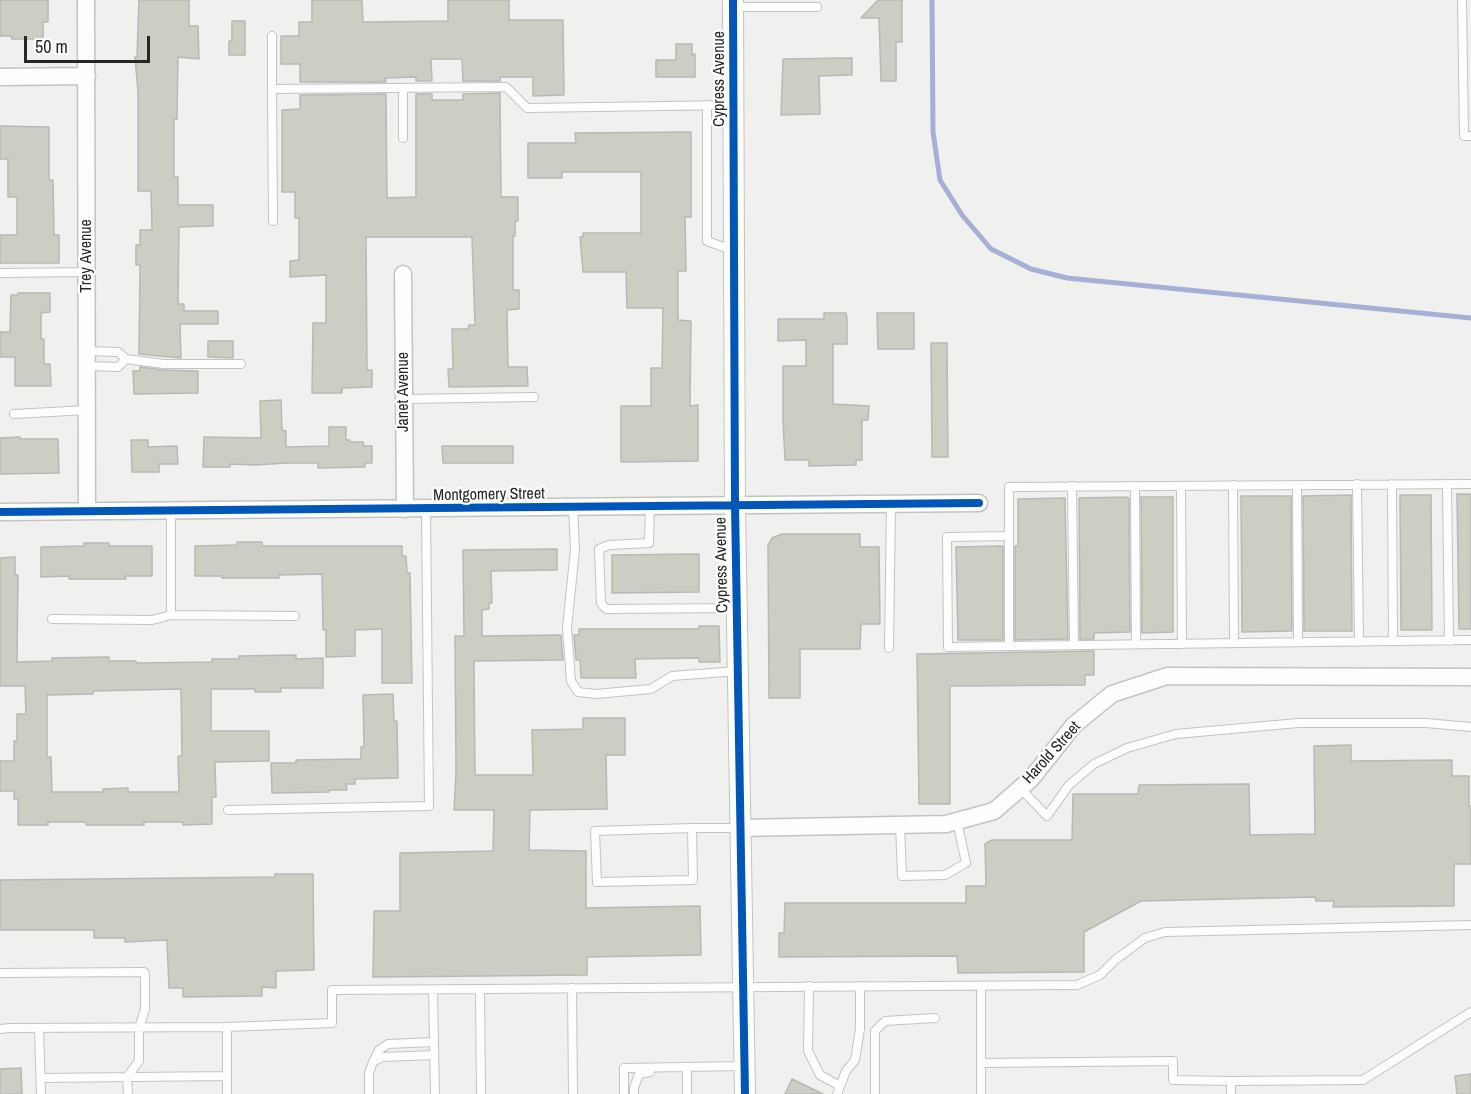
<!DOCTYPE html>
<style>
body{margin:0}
#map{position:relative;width:1471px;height:1094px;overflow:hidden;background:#f0f1ef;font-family:"Archivo Narrow",sans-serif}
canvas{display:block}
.scale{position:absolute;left:24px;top:36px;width:126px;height:27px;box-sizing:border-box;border:3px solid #272826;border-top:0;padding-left:8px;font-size:18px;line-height:21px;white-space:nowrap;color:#272826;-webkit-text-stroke:4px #fff;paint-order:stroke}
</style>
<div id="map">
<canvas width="1471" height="1094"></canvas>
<div class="scale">50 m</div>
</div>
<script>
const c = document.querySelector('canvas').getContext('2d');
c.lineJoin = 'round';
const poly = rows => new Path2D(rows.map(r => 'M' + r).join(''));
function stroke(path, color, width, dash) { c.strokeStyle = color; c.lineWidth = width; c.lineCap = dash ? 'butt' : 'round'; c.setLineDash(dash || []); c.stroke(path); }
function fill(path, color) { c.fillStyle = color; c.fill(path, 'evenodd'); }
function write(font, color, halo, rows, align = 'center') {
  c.font = font + ' "Archivo Narrow",sans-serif'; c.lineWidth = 4.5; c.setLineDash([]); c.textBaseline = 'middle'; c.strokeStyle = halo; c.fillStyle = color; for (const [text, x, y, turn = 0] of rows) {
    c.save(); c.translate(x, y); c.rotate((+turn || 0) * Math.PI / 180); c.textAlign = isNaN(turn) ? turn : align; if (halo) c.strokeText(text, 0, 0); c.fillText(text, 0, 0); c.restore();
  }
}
stroke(poly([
 [932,0,933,132,940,180,962,215,991,249,1031,269,1067,278,1471,318]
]), '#a7afd6', 5);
const building = poly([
 [0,0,48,0,48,22,43,22,43,39,12,39,11,36,0,36,0,0],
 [139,0,189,0,189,26,198,26,199,59,178,57,177,119,174,119,174,177,178,177,178,205,213,205,213,226,179,227,178,304,184,304,184,311,218,311,218,324,180,324,181,358,139,354,140,265,136,265,136,245,140,245,140,230,152,230,151,191,138,191,138,92,135,57,137,57,139,0],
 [312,0,362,0,363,22,448,21,448,0,509,0,509,20,563,20,564,95,533,96,533,77,500,77,500,81,463,81,462,59,431,59,432,81,416,81,416,77,385,78,386,82,300,82,300,64,281,64,281,36,299,36,299,22,312,22,312,0],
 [878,0,902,0,902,42,896,42,896,81,881,81,879,18,861,18,878,0],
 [232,21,245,21,245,55,229,55,229,41,232,41,232,21],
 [676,44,692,44,692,55,695,54,695,77,656,77,656,60,676,60,676,44],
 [852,58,852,75,819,76,820,114,781,115,783,59,852,58],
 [500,93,501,197,518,197,518,221,515,221,515,236,513,236,513,290,519,290,519,309,507,310,508,367,527,367,528,386,449,387,448,369,453,369,452,329,468,329,469,325,475,325,472,237,366,237,367,370,372,370,372,387,342,388,342,393,312,393,313,323,326,323,326,275,290,277,290,261,299,260,299,218,295,218,295,192,282,192,282,110,300,109,300,95,386,94,387,198,416,197,416,94,432,94,432,100,463,100,463,94,500,93],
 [0,126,49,127,49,180,53,180,54,235,59,235,59,263,0,263,0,235,17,235,17,197,8,197,8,159,0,159,0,126],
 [691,132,691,217,685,217,686,271,678,271,678,320,691,321,690,406,698,405,698,461,621,462,621,406,651,406,651,368,662,368,663,308,627,308,626,272,583,272,580,237,583,237,583,233,641,233,641,172,562,172,562,178,528,178,528,143,576,143,575,133,691,132],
 [18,293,50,293,50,312,41,313,41,339,44,339,44,364,50,364,51,386,15,386,15,357,0,357,0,332,10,332,11,295,18,295,18,293],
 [824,313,846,313,847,318,847,344,833,344,833,404,869,406,868,420,862,420,862,460,856,460,856,465,809,466,809,460,785,460,783,420,783,366,806,366,806,340,778,341,778,319,824,319,824,313],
 [877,313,914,313,914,349,878,349,877,313],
 [208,341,233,341,233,358,208,357,208,341],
 [931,343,947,343,948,457,932,457,931,343],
 [140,367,164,370,198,371,198,393,134,394,133,371,140,371,140,367],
 [281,400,282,430,286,431,286,447,329,446,329,427,346,427,346,440,350,440,350,442,363,442,364,446,372,446,372,463,365,463,365,467,318,468,318,463,285,463,256,465,230,464,230,467,203,467,204,437,261,438,260,401,281,400],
 [20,437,20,439,58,439,59,473,0,474,0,438,20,437],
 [131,440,148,440,148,447,177,446,178,464,159,464,159,472,132,472,131,440],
 [442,446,513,446,513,463,443,463,442,446],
 [1457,494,1471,494,1471,629,1459,629,1457,494],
 [1351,495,1352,631,1304,631,1303,496,1351,495],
 [1400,495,1431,495,1432,630,1401,630,1400,495],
 [1241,496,1291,496,1292,631,1242,632,1241,496],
 [1126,497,1129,498,1130,632,1094,633,1094,639,1080,639,1079,498,1126,497],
 [1141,497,1173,497,1173,632,1142,633,1141,497],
 [1065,498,1068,639,1015,640,1015,546,1018,546,1018,499,1065,498],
 [782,534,860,534,860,547,879,547,880,624,861,624,860,649,800,649,800,698,769,698,768,545,772,538,782,534],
 [237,542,262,542,262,546,402,546,402,556,406,556,407,573,410,573,412,683,382,683,382,629,355,630,355,656,326,657,326,630,323,630,322,574,279,575,279,578,222,578,222,576,195,576,195,546,237,545,237,542],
 [84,543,109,543,109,546,152,546,152,576,125,576,126,579,69,579,69,576,41,577,41,547,84,546,84,543],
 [1003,546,1003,640,958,640,956,547,1003,546],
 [557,549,557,570,491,571,492,603,489,603,489,609,482,610,482,636,561,635,563,660,474,661,475,775,533,775,532,730,583,729,583,718,625,718,625,755,606,755,607,809,530,810,529,850,586,851,586,908,700,906,701,955,587,957,587,975,373,977,374,911,400,911,400,853,493,851,494,810,454,810,456,771,455,636,464,636,463,550,557,549],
 [699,554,699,592,612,593,612,555,699,554],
 [15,557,15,575,18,575,17,662,52,661,52,658,109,657,109,661,136,661,136,663,212,662,212,659,239,659,239,656,296,655,296,659,323,658,323,688,280,688,281,692,255,692,255,689,211,689,211,731,269,731,269,761,215,762,216,797,212,797,212,824,183,825,183,822,144,822,144,825,86,825,86,822,48,822,48,825,18,825,18,799,14,799,14,791,0,791,0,761,14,761,14,741,17,741,17,714,26,714,25,686,0,686,0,558,15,557],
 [181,689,182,756,178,756,179,792,128,792,128,788,103,789,103,792,52,792,51,757,47,757,47,695,93,694,93,691,181,689],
 [699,626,719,626,720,662,699,662,699,658,635,659,636,678,581,678,580,660,576,660,574,635,579,635,579,629,699,629,699,626],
 [1094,651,1094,675,1085,675,1085,685,950,686,950,804,919,804,917,654,1094,651],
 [393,694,394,721,397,721,398,778,355,779,355,784,346,784,347,790,329,790,329,792,272,793,271,763,296,763,296,760,361,759,361,747,364,747,363,695,393,694],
 [1351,745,1351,761,1452,760,1452,776,1469,776,1469,806,1471,806,1471,864,1454,864,1454,906,1333,907,1334,901,1316,901,1315,897,1141,901,1084,932,1084,972,958,973,957,956,779,957,779,933,784,933,785,903,966,903,966,886,986,886,985,844,992,840,1072,840,1073,794,1138,794,1139,785,1249,784,1250,835,1315,834,1314,746,1351,745],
 [275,874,313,874,314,970,276,971,276,988,262,987,262,996,183,997,183,988,169,988,167,940,125,942,125,938,94,938,94,930,0,930,0,880,275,877,275,874],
 [21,1068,22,1094,0,1094,0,1069,21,1068],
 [1471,1074,1471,1094,1457,1094,1455,1076,1471,1074],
 [792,1079,823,1094,785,1094,792,1079]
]);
fill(building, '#cbcec2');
stroke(building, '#b8b9b7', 1.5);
const service = poly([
 [1462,0,1464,136,1471,136],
 [734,7,817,7],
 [272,36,272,89],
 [403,88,403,138],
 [707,105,707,241,734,251],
 [273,221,272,89,506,87,527,108,733,105],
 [0,273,87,272],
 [126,359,164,364,241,364],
 [87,366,118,367,126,359,118,352,87,351],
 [404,399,534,397],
 [14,414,87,410],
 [1357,484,1359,642],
 [1392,484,1393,641],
 [1447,484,1449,641],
 [1471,484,1009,487,1009,646,1471,640],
 [1233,485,1234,643],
 [1297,485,1298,642],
 [1072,486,1074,645],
 [1135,486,1136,644],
 [1181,486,1182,644],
 [650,506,649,543,609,545,599,549,601,603,606,609,736,608],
 [573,507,575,549,567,628,571,681,578,692,596,694,651,689,672,676,738,671],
 [1009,536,947,537,948,647,1009,646],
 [171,615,295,616],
 [52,619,152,620,171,615,171,511],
 [889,648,891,504],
 [1020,788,1047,816,1069,785,1094,764,1127,748,1176,734,1298,723,1426,723,1471,727],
 [228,810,429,806,426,509],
 [900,825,902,876,945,875,966,863,957,821],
 [692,828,693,880,597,882,595,831,692,828,740,828],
 [0,973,144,972,145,975,145,1009,139,1028,139,1061,127,1077,128,1094],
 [809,986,808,1051,820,1075,840,1086],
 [981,986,981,1094],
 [572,988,573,1094],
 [480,989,481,1094],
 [433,990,435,1094],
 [227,1027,332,1023,332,990,1077,985,1100,975,1115,960,1145,938,1165,932,1471,925],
 [39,1028,41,1094],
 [0,1029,10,1028,227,1027,227,1094],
 [373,1062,379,1050,388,1044,434,1042],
 [981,1063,1173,1061,1173,1080,1231,1081,1231,1094],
 [687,1067,687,1094],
 [41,1078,227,1076],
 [1231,1081,1363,1080,1471,1012],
 [369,1094,369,1073,373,1062,382,1057,434,1055],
 [624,1094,624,1068,743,1066],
 [634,1094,634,1088,639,1074,650,1072],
 [837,1094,846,1071,855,1060,860,1029,860,986],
 [875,1094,875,1031,885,1021,935,1018]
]);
const minor = poly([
 [86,0,87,511],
 [0,77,87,76],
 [403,274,405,509],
 [0,512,979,503],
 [740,828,946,824,994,811,1031,779,1074,725,1112,694,1167,676,1471,677]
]);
const tertiary = poly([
 [733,0,735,505,745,1094]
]);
stroke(service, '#c3c4c2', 10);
stroke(minor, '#c3c4c2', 19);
stroke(tertiary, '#c3c4c2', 22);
stroke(service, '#fdfdfd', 8);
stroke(minor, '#fdfdfd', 16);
stroke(tertiary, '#fdfdfd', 20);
stroke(poly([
 [733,0,735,505,745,1094],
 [0,512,979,503]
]), '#0057b8', 8);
write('16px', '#272826', '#fff', [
 ["Cypress Avenue",720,79,-90],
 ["Trey Avenue",87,256,-90],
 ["Janet Avenue",404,392,-90],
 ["Montgomery Street",489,495,-1],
 ["Cypress Avenue",722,565,-91],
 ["Harold Street",1052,753,-48]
]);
</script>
